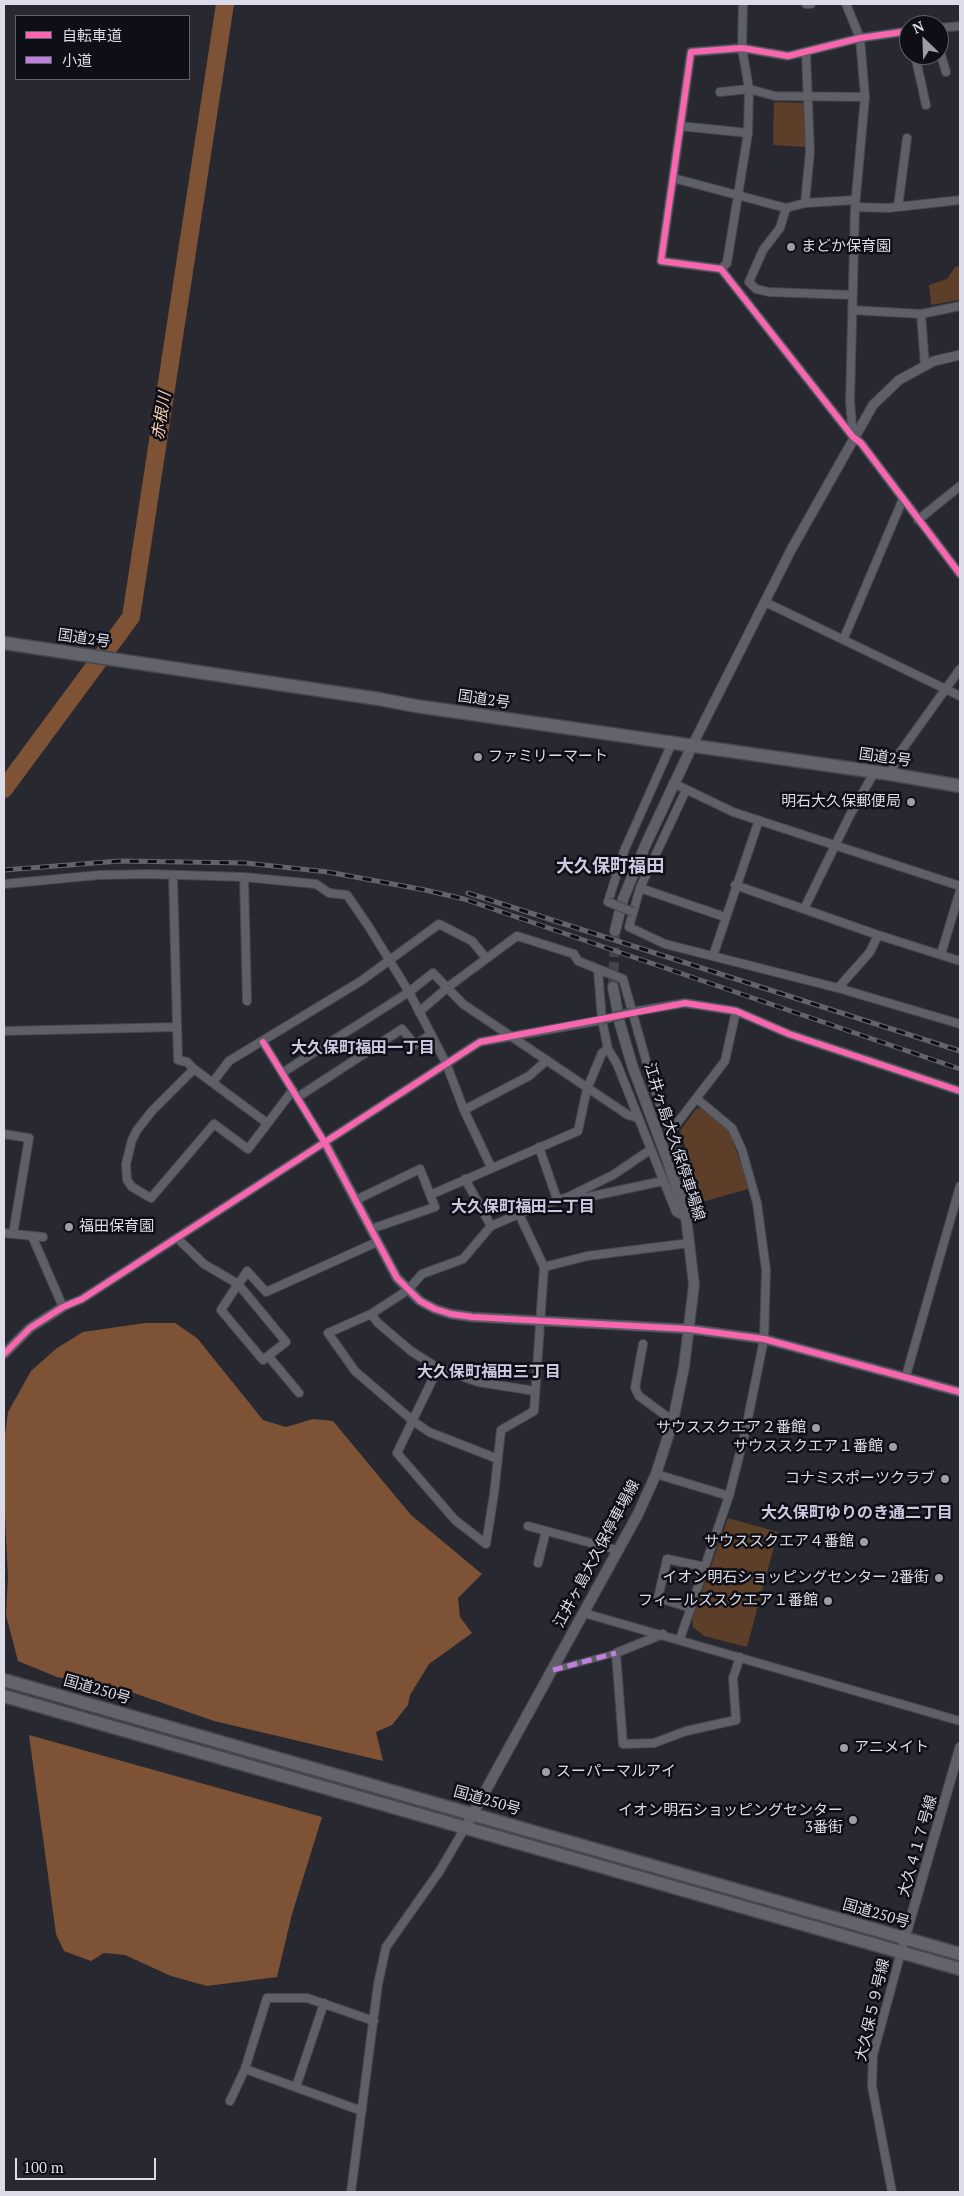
<!DOCTYPE html>
<meta charset="utf-8">
<style>
body{margin:0}
#map{position:relative;width:964px;height:2196px;overflow:hidden;background:#282831;font-family:"PT Serif","Noto Sans JP",serif}
canvas{display:block}
.frame{position:absolute;inset:0;border:5px solid #dbdce7;pointer-events:none}
.legend{position:absolute;left:15px;top:15px;width:175px;height:65px;box-sizing:border-box;background:#0e0e16;border:1px solid #60606a;margin:0;padding:6px 9px;list-style:none;font-size:15px;color:#dbdce7}
.legend li{display:flex;align-items:center;gap:10px;height:25px}
.legend b{width:25px;border:1px solid #60606a}
.north{position:absolute;left:899px;top:15px;width:50px;height:50px;box-sizing:border-box;background:#0e0e16;border:1px solid #60606a;border-radius:50%;rotate:336deg;font-size:14px;font-weight:700;line-height:20px;text-align:center;color:#dbdce7}
.north::after{content:'';display:block;margin:auto;width:18px;height:22px;background:#9c9da7;clip-path:polygon(50% 0,100% 100%,50% 72%,0 100%)}
.scale{position:absolute;left:15px;top:2158px;width:141px;height:22px;box-sizing:border-box;border:2px solid #dbdce7;border-top:0;padding-left:6px;font-size:15px;line-height:18px;white-space:nowrap;color:#dbdce7;-webkit-text-stroke:4px #0e0e16;paint-order:stroke}
</style>
<div id="map">
<canvas width="964" height="2196"></canvas>
<div class="frame"></div>
<ul class="legend">
<li><b style="height:6px;background:#f766af"></b>自転車道</li>
<li><b style="height:6px;background:#c07fdc"></b>小道</li>
</ul>
<div class="north">N</div>
<div class="scale">100 m</div>
</div>
<script>
const c = document.querySelector('canvas').getContext('2d');
c.lineJoin = 'round';
function fill(path, color) { c.fillStyle = color; c.fill(path, 'evenodd'); }
const poly = rows => new Path2D(rows.map(r => 'M' + r).join(''));
function stroke(path, color, width, dash) { c.strokeStyle = color; c.lineWidth = width; c.lineCap = dash ? 'butt' : 'round'; c.setLineDash(dash || []); c.stroke(path); }
function write(font, color, halo, rows, align = 'center') {
  c.font = font + ' "PT Serif","Noto Sans JP",serif'; c.lineWidth = 5; c.setLineDash([]); c.textBaseline = 'middle'; c.strokeStyle = halo; c.fillStyle = color; for (const [text, x, y, turn = 0] of rows) {
    c.save(); c.translate(x, y); c.rotate((+turn || 0) * Math.PI / 180); c.textAlign = isNaN(turn) ? turn : align; if (halo) c.strokeText(text, 0, 0); c.fillText(text, 0, 0); c.restore();
  }
}
fill(poly([
 [774,102,802,103,806,106,805,147,773,145],
 [960,266,960,300,931,305,929,285,947,279,955,267],
 [702,1108,728,1128,749,1186,748,1189,702,1202,697,1200,687,1151,680,1131,696,1109],
 [728,1518,778,1532,747,1647,704,1636,693,1627,692,1619]
]), '#5d3e28');
fill(poly([
 [145,1323,175,1323,197,1338,263,1420,286,1427,313,1419,333,1421,411,1515,482,1574,458,1598,460,1617,472,1633,429,1664,410,1695,408,1705,392,1725,376,1732,383,1761,214,1721,131,1692,57,1677,18,1661,6,1615,8,1577,4,1496,4,1443,8,1412,31,1371,57,1348,83,1332],
 [29,1735,322,1817,292,1914,277,1977,207,1986,171,1976,125,1955,104,1953,91,1961,64,1951,56,1934]
]), '#7e5335');
stroke(poly([
 [4,789,131,617,225,4]
]), '#7e5335', 18);
stroke(poly([
 [613,987,615,931]
]), '#43434c', 10, [10, 5]);
const pedestrian = poly([
 [553,1670,616,1653]
]);
const minor = poly([
 [806,4,811,4],
 [846,4,860,38,865,97,855,207,850,401,853,437],
 [939,28,960,26],
 [909,31,860,38,788,56,742,48,691,52,661,261,721,269,853,437,861,443,960,574],
 [939,48,946,72],
 [915,55,926,105],
 [720,92,749,89,775,96,865,97],
 [680,126,748,133],
 [673,178,786,208,805,203,855,200],
 [805,203,810,152,806,53],
 [855,207,888,208,960,200],
 [898,207,907,138],
 [786,208,780,228,763,250,749,282,756,289,769,292,852,295],
 [721,269,727,263,748,133,749,89,742,48,743,4],
 [852,310,921,314],
 [925,366,921,314,960,306],
 [918,520,960,486],
 [765,602,960,696],
 [844,638,903,499],
 [890,774,899,754,960,669],
 [673,783,733,812,960,886],
 [686,790,640,888,629,927,665,944,838,988,960,1024],
 [173,875,178,1060,187,1062,194,1069],
 [244,877,247,1001],
 [4,884,99,875,149,874,244,877,316,884,329,893,347,895,369,927,409,992,446,1063,464,1110,491,1167],
 [735,885,878,935,960,961],
 [640,888,725,917],
 [608,902,624,851,672,743],
 [804,909,850,815,874,773],
 [941,954,960,891],
 [713,956,759,820],
 [838,988,870,952,878,935],
 [419,1012,448,987,517,936,574,954,578,961,623,979,653,1085,681,1160,689,1208,686,1217,676,1212,617,1064,608,1049,602,1020,598,970],
 [632,1012,685,1003,736,1011,789,1034,960,1091],
 [4,1031,177,1027],
 [263,1042,325,1143],
 [282,1073,409,992,433,973,463,1004,628,1115,638,1118],
 [213,1082,229,1061,361,981,439,924,472,941,486,958],
 [298,1097,402,1029,415,1045,431,1034],
 [464,1110,529,1076,547,1060],
 [267,1123,194,1069,152,1111,137,1130,132,1140,126,1164,127,1180,132,1187,151,1198,214,1124,248,1149,293,1090],
 [671,1131,725,1061,736,1011],
 [4,1134,29,1138,13,1234],
 [539,1147,557,1199],
 [465,1179,491,1226],
 [430,1195,578,1131,587,1089,602,1053,608,1049],
 [568,1197,574,1200,663,1181],
 [356,1200,420,1169,435,1207,371,1229],
 [4,1233,43,1237],
 [32,1236,63,1307,82,1299,480,1042,602,1020],
 [177,1238,204,1264,238,1284,286,1342,263,1360,221,1310,238,1284,242,1279,247,1271,266,1292,377,1242],
 [544,1267,587,1256,690,1243],
 [371,1314,378,1323,411,1351,438,1368,478,1382,535,1391],
 [643,1344,635,1388,639,1396,673,1421],
 [269,1357,299,1393],
 [438,1368,397,1453,455,1520,486,1544,494,1494,501,1430,534,1411,544,1267,519,1214],
 [906,1376,960,1186],
 [498,1459,429,1432,413,1421,355,1371,328,1333,371,1314,408,1290,422,1274,463,1259,491,1226,533,1208,568,1197,613,1175,650,1150],
 [656,1474,729,1496],
 [528,1526,617,1550],
 [538,1563,546,1531],
 [691,1608,658,1598,667,1559,705,1567],
 [584,1613,960,1721],
 [663,1634,616,1653,623,1744,654,1743,686,1731,736,1720,733,1678,740,1657],
 [680,1639,729,1496,745,1433,764,1339,766,1270,757,1203,742,1150,732,1128,697,1099],
 [296,2087,324,2003],
 [230,2101,245,2069],
 [362,2111,245,2069,267,1998,307,1998,374,2021],
 [351,2192,378,1984,386,1947,439,1872,466,1826],
 [892,2192,872,2086,873,2055,901,1952]
]);
const tertiary = poly([
 [692,746,791,550,873,405,899,380,934,361,960,355],
 [325,1143,397,1278,420,1301,435,1309,451,1314,472,1317,689,1329,764,1339,960,1392],
 [4,1354,30,1328,63,1307],
 [901,1952,960,1747]
]);
const secondary = poly([
 [615,931,623,899,645,846,692,746],
 [466,1826,638,1514,656,1474,673,1421,684,1367,694,1285,686,1217,667,1159,633,1068,620,1024,613,987]
]);
const trunk = poly([
 [4,643,379,699,416,706,890,774,960,786],
 [4,1680,960,1954],
 [4,1696,960,1969]
]);
stroke(pedestrian, '#46464e', 8);
stroke(minor, '#46464e', 10);
stroke(tertiary, '#46464e', 11);
stroke(secondary, '#46464e', 12);
stroke(trunk, '#46464e', 15);
stroke(pedestrian, '#5f5f67', 5.5);
stroke(minor, '#5f5f67', 8);
stroke(tertiary, '#5f5f67', 9);
stroke(secondary, '#5f5f67', 10);
stroke(trunk, '#63636c', 12);
const rail = poly([
 [4,870,120,861,246,863,328,872,425,890,464,899,960,1069],
 [468,893,960,1051]
]);
stroke(rail, '#636369', 5);
stroke(rail, '#0e0e16', 3, [9]);
const minorBridge = poly([
 [608,902,633,912],
 [602,1020,632,1012]
]);
stroke(minorBridge, '#46464e', 10, []);
stroke(minorBridge, '#5f5f67', 8);
stroke(poly([
 [553,1670,616,1653]
]), '#c07fdc', 5, [10, 5]);
stroke(poly([
 [909,31,860,38,788,56,742,48,691,52,661,261,721,269,853,437,861,443,960,574],
 [263,1042,325,1143,397,1278,420,1301,435,1309,451,1314,472,1317,689,1329,764,1339,960,1392],
 [4,1354,30,1328,63,1307,82,1299,480,1042,685,1003,736,1011,789,1034,960,1091]
]), '#f766af', 6);
for (const [x, y, r, color] of [
 [791,247,5,"#9c9da7"],
 [478,757,5,"#9c9da7"],
 [911,802,5,"#9c9da7"],
 [69,1227,5,"#9c9da7"],
 [816,1428,5,"#9c9da7"],
 [893,1447,5,"#9c9da7"],
 [945,1479,5,"#9c9da7"],
 [864,1542,5,"#9c9da7"],
 [939,1578,5,"#9c9da7"],
 [828,1601,5,"#9c9da7"],
 [844,1748,5,"#9c9da7"],
 [546,1772,5,"#9c9da7"],
 [853,1820,5,"#9c9da7"]
]) { const dot = new Path2D(); dot.arc(x, y, r, 0, 2 * Math.PI); c.fillStyle = color; c.fill(dot); stroke(dot, '#0e0e16', 2); }
write('15px', '#dbdce7', '#0e0e16', [
 ["まどか保育園",801,247,"left"],
 ["ファミリーマート",488,757,"left"],
 ["明石大久保郵便局",901,802],
 ["福田保育園",79,1227,"left"],
 ["サウススクエア２番館",806,1428],
 ["サウススクエア１番館",883,1447],
 ["コナミスポーツクラブ",935,1479],
 ["サウススクエア４番館",854,1542],
 ["イオン明石ショッピングセンター 2番街",929,1578],
 ["フィールズスクエア１番館",818,1601],
 ["アニメイト",854,1748,"left"],
 ["スーパーマルアイ",556,1772,"left"],
 ["イオン明石ショッピングセンター",843,1811],
 ["3番街",843,1828]
], 'right');
write('15px', '#dbdce7', '#0e0e16', [
 ["国道2号",84,639,8],
 ["国道2号",484,700,8],
 ["国道2号",885,758,8],
 ["江井ヶ島大久保停車場線",674,1142,72],
 ["江井ヶ島大久保停車場線",597,1554,-62],
 ["国道250号",97,1690,16],
 ["国道250号",487,1801,16],
 ["大久４１７号線",918,1846,-74],
 ["国道250号",876,1914,16],
 ["大久保５９号線",873,2010,-77]
]);
write('italic 16px', '#fcceb0', '#0e0e16', [
 ["赤根川",162,416,-81]
]);
write('bold 16px', '#c9cae0', '#0e0e16', [
 ["大久保町福田一丁目",363,1048],
 ["大久保町福田二丁目",523,1207],
 ["大久保町福田三丁目",489,1372],
 ["大久保町ゆりのき通二丁目",857,1513]
]);
write('bold 18px', '#c9cae0', '#0e0e16', [
 ["大久保町福田",610,867]
]);
</script>
